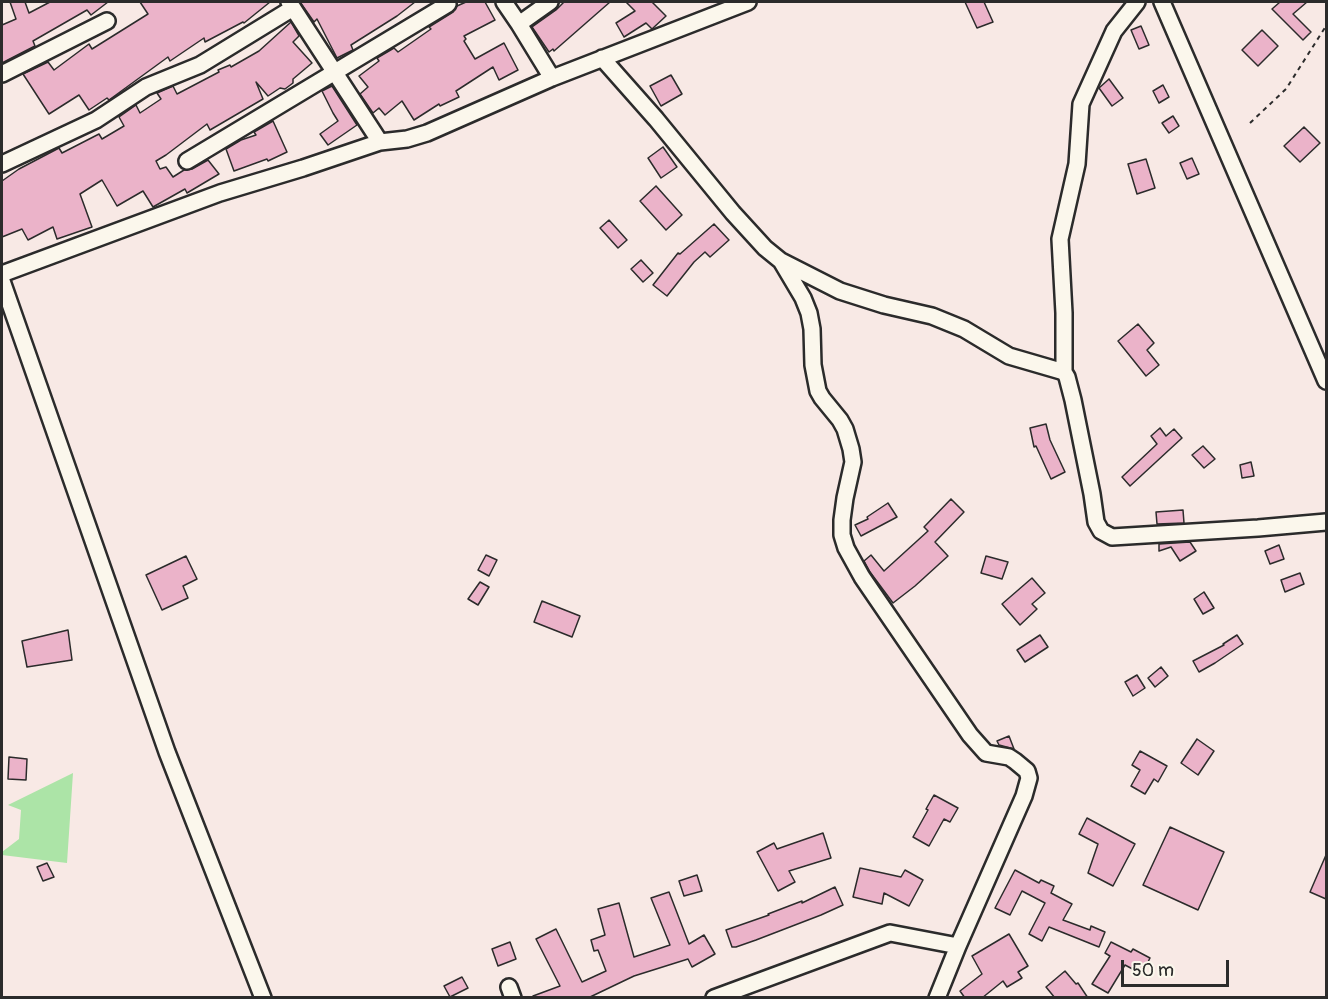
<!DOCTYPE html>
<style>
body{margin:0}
#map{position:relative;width:1328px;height:999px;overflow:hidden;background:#f8e9e5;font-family:Pangolin,sans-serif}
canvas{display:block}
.frame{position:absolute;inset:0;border:3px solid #2b2b2b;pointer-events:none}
.scale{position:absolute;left:1121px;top:960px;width:108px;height:27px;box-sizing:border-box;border:3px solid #2b2b2b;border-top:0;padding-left:8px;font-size:18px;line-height:21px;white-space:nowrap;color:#2b2b2b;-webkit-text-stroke:4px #fbf7ec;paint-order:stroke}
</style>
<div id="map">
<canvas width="1328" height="999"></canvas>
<div class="frame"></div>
<div class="scale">50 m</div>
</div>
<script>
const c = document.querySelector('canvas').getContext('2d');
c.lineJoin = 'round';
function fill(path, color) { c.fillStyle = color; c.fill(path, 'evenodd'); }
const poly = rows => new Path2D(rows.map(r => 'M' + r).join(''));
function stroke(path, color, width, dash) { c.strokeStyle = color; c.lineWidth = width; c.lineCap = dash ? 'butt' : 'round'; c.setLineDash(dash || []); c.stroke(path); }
fill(poly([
 [73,773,67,863,2,855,2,852,19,839,21,810,8,805]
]), '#ace4a7');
const building = poly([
 [10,2,25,2,29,13,50,2,108,2,91,15,87,10,33,41,35,46,2,63,2,25,16,19,10,2],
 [140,2,270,2,244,23,243,22,205,42,204,38,170,61,168,57,109,100,107,98,89,110,79,95,49,114,23,74,48,62,54,70,89,44,92,49,148,14,140,2],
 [300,2,415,2,397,16,351,45,353,50,337,58,317,19,314,22,300,2],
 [466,2,485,2,495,20,464,36,466,39,464,41,475,59,504,43,518,70,499,80,493,67,456,91,459,97,440,106,439,104,414,120,402,101,385,115,379,108,373,113,360,94,368,87,359,76,379,61,377,58,394,48,398,52,431,29,429,27,453,12,457,6,466,2],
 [564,2,610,2,554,51,553,49,549,52,532,27,556,10,564,2],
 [626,2,652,2,666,16,652,29,646,23,624,37,616,23,635,11,626,2],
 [965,2,984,2,993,22,977,28,965,2],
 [1280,2,1307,2,1293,14,1311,32,1303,40,1272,9,1280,2],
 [291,22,299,36,293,42,312,63,293,79,293,83,285,89,280,88,268,96,256,82,263,99,210,130,207,124,166,155,156,161,160,169,166,167,173,177,184,170,192,169,208,160,219,174,187,193,185,189,153,207,143,191,117,206,102,180,80,194,92,227,57,239,53,227,28,240,22,229,2,237,2,181,19,169,59,148,62,153,99,134,102,139,124,126,119,117,136,105,140,113,161,99,157,93,173,86,177,94,219,72,218,70,230,65,231,67,259,51,291,22],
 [1141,26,1149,45,1139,49,1131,30,1141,26],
 [1262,30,1278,46,1258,66,1242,50,1262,30],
 [671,75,682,94,661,106,650,86,671,75],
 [1109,79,1123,98,1112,106,1099,88,1109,79],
 [1163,85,1169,97,1159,103,1153,91,1163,85],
 [332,86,357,125,328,145,320,134,338,121,333,113,322,91,332,86],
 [1173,116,1179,126,1169,133,1162,123,1173,116],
 [273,121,287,152,268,161,267,159,234,171,226,149,241,140,256,135,254,132,273,121],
 [1304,127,1320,143,1300,162,1284,146,1304,127],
 [663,147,677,167,661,178,648,158,663,147],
 [1192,158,1199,174,1187,179,1180,163,1192,158],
 [1146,159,1155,188,1137,194,1128,164,1146,159],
 [656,186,682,215,666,230,640,201,656,186],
 [609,220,627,240,618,248,600,228,609,220],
 [714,224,729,240,710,257,705,252,694,262,667,296,653,285,678,253,680,254,714,224],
 [641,260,653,273,643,282,631,269,641,260],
 [1138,324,1154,343,1147,350,1159,365,1146,376,1118,341,1138,324],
 [1046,424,1050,440,1065,472,1051,479,1036,446,1034,447,1030,428,1046,424],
 [1160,428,1166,436,1174,429,1182,438,1130,486,1122,477,1157,444,1151,436,1160,428],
 [1203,446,1215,459,1204,468,1192,455,1203,446],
 [1251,462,1254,476,1242,478,1240,465,1251,462],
 [951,499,964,512,935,542,948,556,915,586,893,603,870,572,864,561,871,555,884,571,928,531,924,527,951,499],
 [888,503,897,517,861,536,855,525,868,519,867,517,888,503],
 [1183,510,1184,523,1157,524,1156,512,1183,510],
 [1190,542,1196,551,1180,561,1171,547,1159,551,1159,544,1190,542],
 [1279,545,1284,559,1270,564,1265,551,1279,545],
 [486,555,497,560,489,576,478,570,486,555],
 [186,556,197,579,183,586,188,598,162,610,146,575,186,556],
 [986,556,1008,562,1002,579,981,573,986,556],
 [1300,573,1304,584,1285,592,1281,580,1300,573],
 [1032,578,1045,593,1032,604,1037,609,1020,625,1002,604,1032,578],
 [480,582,489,587,478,605,468,599,480,582],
 [1204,592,1214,608,1203,614,1194,599,1204,592],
 [542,601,580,616,572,637,534,622,542,601],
 [68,630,72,660,27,667,22,641,68,630],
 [1040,635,1048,647,1025,662,1017,650,1040,635],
 [1237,635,1243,644,1215,663,1199,672,1193,661,1224,645,1223,644,1237,635],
 [1161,667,1168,676,1155,687,1148,678,1161,667],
 [1137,675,1145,688,1133,696,1125,682,1137,675],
 [1009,736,1014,749,999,745,997,741,1009,736],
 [1197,739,1214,751,1198,775,1181,763,1197,739],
 [1140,751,1167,766,1158,782,1154,779,1145,794,1131,786,1140,770,1132,765,1140,751],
 [9,757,27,759,26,780,8,779,9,757],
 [934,795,958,808,950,822,944,819,929,846,913,837,928,810,926,809,934,795],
 [1087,818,1135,844,1113,886,1088,873,1098,844,1079,834,1087,818],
 [1170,827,1224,852,1198,910,1143,885,1170,827],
 [823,833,831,858,789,871,795,882,778,891,757,852,774,843,777,849,823,833],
 [1326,855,1326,899,1310,892,1326,855],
 [47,863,54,877,43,881,37,867,47,863],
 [860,868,901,877,905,870,923,880,909,906,884,893,882,904,853,897,860,868],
 [1015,870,1039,883,1041,880,1054,886,1051,893,1072,904,1063,920,1090,930,1091,926,1105,932,1099,947,1049,927,1042,941,1029,934,1045,903,1022,891,1010,915,995,908,1015,870],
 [697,875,702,891,684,896,679,881,697,875],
 [835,887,843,905,821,915,756,940,736,947,732,947,726,930,769,915,768,914,802,901,802,903,835,887],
 [669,892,689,944,704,935,715,954,692,967,688,959,634,976,588,998,534,998,533,996,560,986,536,939,556,929,582,982,606,971,598,950,594,951,591,940,605,935,598,909,619,903,634,957,670,945,651,898,669,892],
 [1009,934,1028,966,1018,972,1022,978,1007,987,1003,981,982,998,965,998,960,991,982,974,972,956,1009,934],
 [510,942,516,959,498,966,492,949,510,942],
 [1111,942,1131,952,1133,949,1150,958,1142,974,1125,965,1108,993,1092,984,1110,956,1105,953,1111,942],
 [1065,971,1076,984,1078,983,1088,998,1055,998,1046,987,1065,971],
 [462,977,468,988,450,997,444,986,462,977]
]);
fill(building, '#ebb3c9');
stroke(building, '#2b2b2b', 1.5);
const minor = poly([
 [289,2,380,142],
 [504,2,519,24,552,78],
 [1162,2,1326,381],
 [519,24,550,2],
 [602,58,656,119,733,213,765,248,781,261,840,291,884,305,932,316,964,329,1009,356,1064,372,1067,377,1073,400,1092,494,1096,522,1101,531,1112,537,1258,528,1326,522],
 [2,74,107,21],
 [187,161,448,4],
 [2,164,96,120,146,87,200,65,293,8],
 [781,261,803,298,809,313,812,329,813,365,818,391,822,398,840,420,845,429,851,449,853,462,845,498,842,520,842,535,846,548,862,577,970,735,986,753,1009,757,1015,761,1027,771,1029,778,1024,796,958,946,937,998],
 [2,274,220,193,303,168,380,142,407,139,427,133,552,78,748,2],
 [2,281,167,752,263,998],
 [1064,372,1064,313,1060,239,1077,164,1081,104,1114,31,1137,2],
 [509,987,513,998],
 [714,998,890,933,958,946]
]);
stroke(minor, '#2b2b2b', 20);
stroke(poly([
 [1250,123,1286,89,1326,26]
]), '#2b2b2b', 2, [4.5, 4.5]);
stroke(minor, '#fbf7ec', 15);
</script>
